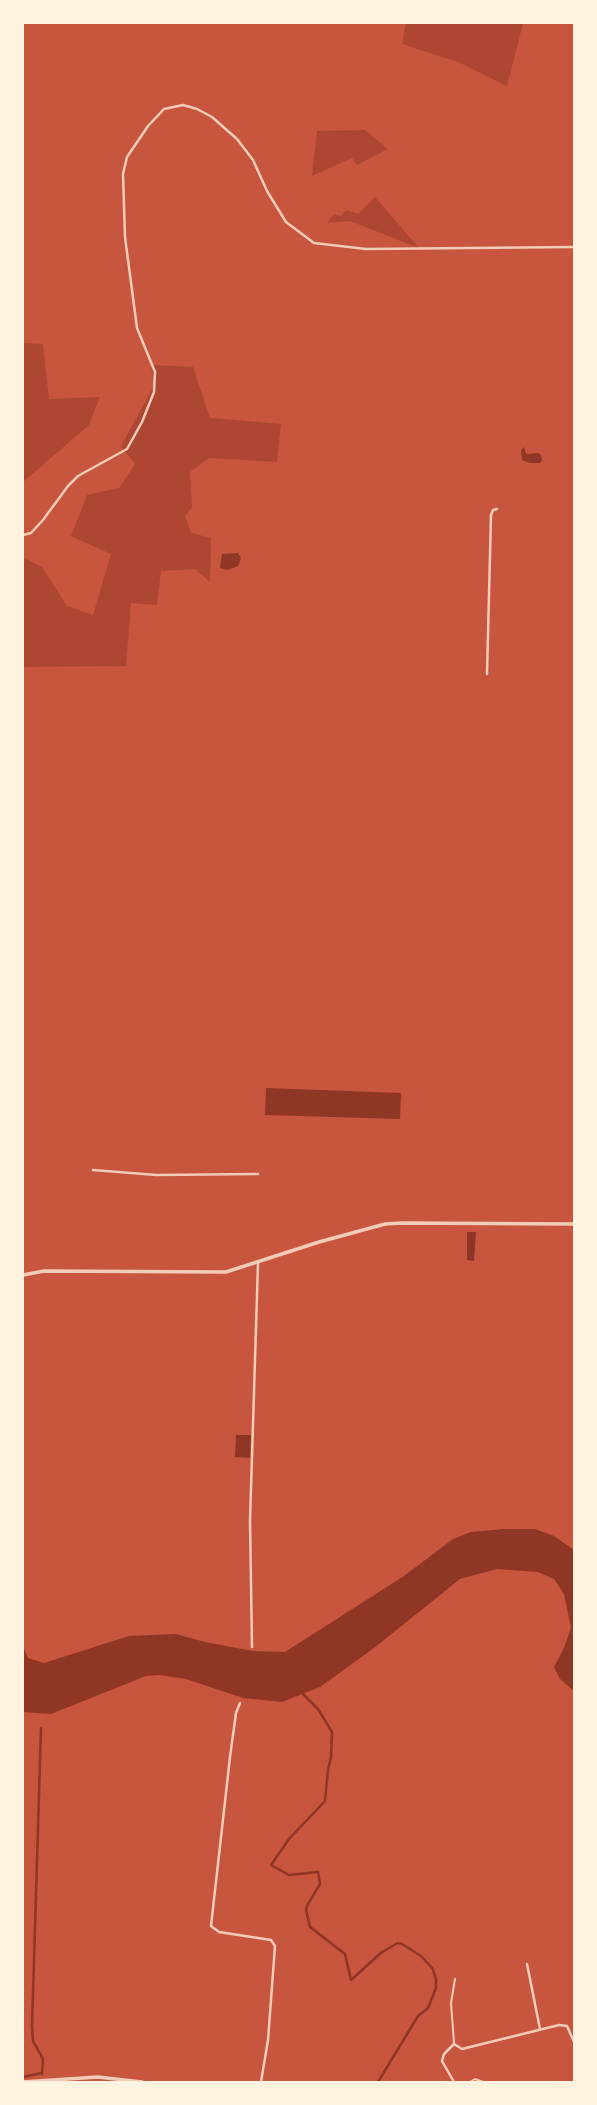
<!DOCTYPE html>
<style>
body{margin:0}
#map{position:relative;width:597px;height:2105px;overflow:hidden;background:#c8553d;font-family:Georgia,serif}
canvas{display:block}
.frame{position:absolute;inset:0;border:24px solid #fff3e0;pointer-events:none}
</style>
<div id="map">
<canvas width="597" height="2105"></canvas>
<div class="frame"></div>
</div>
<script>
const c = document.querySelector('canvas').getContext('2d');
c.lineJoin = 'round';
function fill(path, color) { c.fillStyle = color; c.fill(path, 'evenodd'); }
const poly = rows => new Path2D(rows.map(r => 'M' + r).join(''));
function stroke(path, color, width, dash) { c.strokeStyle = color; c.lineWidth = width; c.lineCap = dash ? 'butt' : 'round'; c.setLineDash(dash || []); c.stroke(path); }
fill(poly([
 [406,23,523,23,507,86,458,62,402,44],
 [365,130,388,149,357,165,352,158,312,176,317,131],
 [375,197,419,248,350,221,327,223,334,214,341,216,346,210,358,214],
 [23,343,43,344,49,399,100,397,89,425,23,482],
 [151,365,193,367,210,418,281,424,277,462,209,458,190,472,192,507,185,516,191,533,211,538,210,582,195,569,161,571,157,605,131,603,126,666,23,667,23,563,25,558,42,567,67,606,93,615,111,554,71,536,87,495,119,488,135,464,121,446,154,386]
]), '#ae4732');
fill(poly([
 [524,447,526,454,538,453,541,455,542,460,540,463,530,463,522,460,521,450],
 [238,553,241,558,238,566,228,570,220,568,222,554],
 [266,1088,401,1093,400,1119,265,1115],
 [467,1232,476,1232,474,1261,467,1260],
 [236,1435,251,1435,250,1458,235,1457],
 [504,1529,535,1529,554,1536,574,1550,574,1691,560,1679,554,1667,564,1648,571,1628,564,1594,554,1579,538,1572,497,1569,460,1579,374,1648,320,1687,282,1702,243,1698,186,1679,159,1675,146,1676,51,1714,23,1712,23,1647,28,1658,44,1663,129,1636,176,1634,205,1642,253,1651,285,1652,404,1576,453,1539,471,1532]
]), '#8f3625');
stroke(poly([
 [303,1694,318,1709,332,1732,331,1757,328,1770,325,1801,289,1839,271,1865,289,1875,318,1872,320,1884,308,1904,306,1910,310,1927,345,1954,351,1980,382,1952,398,1943,402,1944,421,1956,433,1969,436,1980,436,1988,428,2008,418,2016,378,2082],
 [41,1728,32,2026,33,2041,43,2059,42,2074],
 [23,2077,42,2073]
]), '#8f3625', 2.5);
stroke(poly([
 [454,2043,451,2003,455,1979],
 [470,2082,475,2079,483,2082]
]), '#f1ccb7', 2);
stroke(poly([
 [23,535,31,533,43,520,68,486,78,476,127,449,142,422,154,392,155,372,137,328,125,237,123,174,127,157,148,126,164,109,183,105,197,109,212,117,237,139,253,160,267,191,286,222,314,243,366,249,574,247],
 [487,674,491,515,493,510,497,509],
 [93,1170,156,1175,258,1174],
 [252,1647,250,1521,258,1263],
 [240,1703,236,1713,230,1757,211,1926,219,1932,271,1940,275,1946,268,2040,261,2082],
 [527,1964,540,2029],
 [454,2082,442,2061,444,2054,454,2044,462,2049,559,2025,567,2026,574,2042]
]), '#f1ccb7', 2.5);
stroke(poly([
 [23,1275,44,1271,226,1272,319,1242,385,1224,401,1223,574,1224],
 [23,2082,98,2077,142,2082]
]), '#f1ccb7', 3.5);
</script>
